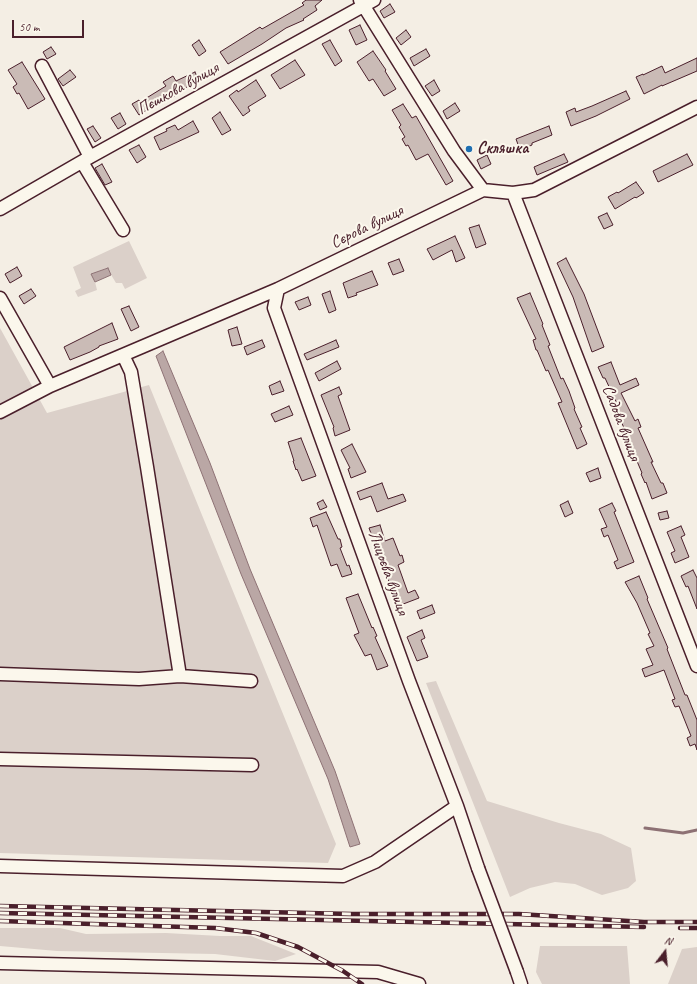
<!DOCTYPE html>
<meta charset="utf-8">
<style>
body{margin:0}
#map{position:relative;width:697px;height:984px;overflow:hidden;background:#f4eee4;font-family:Caveat,sans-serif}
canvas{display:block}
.north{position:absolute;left:645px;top:932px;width:40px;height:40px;-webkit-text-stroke:3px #fbf7ec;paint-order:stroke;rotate:16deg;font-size:11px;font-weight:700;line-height:16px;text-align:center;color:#4a1f2b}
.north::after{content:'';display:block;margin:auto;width:14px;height:18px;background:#4a1f2b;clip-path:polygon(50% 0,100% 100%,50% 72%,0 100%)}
.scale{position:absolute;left:12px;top:20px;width:72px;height:18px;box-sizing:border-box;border:2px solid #4a1f2b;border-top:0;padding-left:5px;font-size:12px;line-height:14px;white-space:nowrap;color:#4a1f2b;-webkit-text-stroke:3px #fbf7ec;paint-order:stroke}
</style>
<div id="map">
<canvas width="697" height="984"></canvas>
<div class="north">N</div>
<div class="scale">50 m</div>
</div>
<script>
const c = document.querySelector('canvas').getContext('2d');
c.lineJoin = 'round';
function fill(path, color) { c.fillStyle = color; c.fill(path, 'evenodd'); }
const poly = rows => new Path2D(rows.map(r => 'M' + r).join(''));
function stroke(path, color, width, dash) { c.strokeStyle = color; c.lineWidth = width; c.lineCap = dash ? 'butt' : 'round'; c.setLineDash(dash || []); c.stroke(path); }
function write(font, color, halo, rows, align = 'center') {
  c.font = font + ' Caveat,sans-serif'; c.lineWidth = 4; c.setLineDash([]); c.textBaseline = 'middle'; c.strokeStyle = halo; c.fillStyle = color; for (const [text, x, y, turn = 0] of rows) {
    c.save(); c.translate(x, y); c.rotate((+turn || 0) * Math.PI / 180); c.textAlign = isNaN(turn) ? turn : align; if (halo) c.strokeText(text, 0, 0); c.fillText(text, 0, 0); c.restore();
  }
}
fill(poly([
 [129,241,147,278,125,289,122,283,116,283,107,268,91,274,95,282,97,290,78,297,75,291,81,288,73,267],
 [0,328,47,413,149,385,336,844,328,863,0,853],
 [436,681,487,801,559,823,601,834,631,848,636,881,628,888,602,895,575,884,555,882,530,888,510,897,426,683],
 [0,928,60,928,86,934,166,933,220,936,251,936,296,954,275,961,215,954,57,951,0,946],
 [540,946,627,946,630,984,542,984,536,972],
 [697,947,697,984,668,984,682,949]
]), '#dbd0c9');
const water = poly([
 [108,268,111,275,95,282,91,274,108,268],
 [163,351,210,463,250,569,335,771,360,844,350,847,328,779,241,574,156,356,163,351]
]);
fill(water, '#baa7a5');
stroke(water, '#8d7174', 1);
stroke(poly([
 [645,828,683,833,697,830]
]), '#8d7174', 3);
const building = poly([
 [306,0,322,0,315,6,317,10,303,19,304,20,286,28,262,44,228,64,220,52,260,27,262,29,304,5,302,3,306,0],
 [390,4,395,12,384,18,380,11,390,4],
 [360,25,367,40,356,45,349,30,360,25],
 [406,30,411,37,401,45,396,38,406,30],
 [199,40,206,51,199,56,192,45,199,40],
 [330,40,342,61,335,66,322,44,330,40],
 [51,47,56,54,47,59,43,52,51,47],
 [426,49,430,56,414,66,410,58,426,49],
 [373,51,386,70,385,71,396,89,384,96,373,79,369,81,357,62,373,51],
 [697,58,697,71,662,86,662,85,644,94,636,77,643,74,643,75,662,66,665,73,697,58],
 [295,60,305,75,280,89,271,75,295,60],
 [22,62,45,99,28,109,19,93,17,94,13,87,17,84,8,70,22,62],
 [70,70,76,77,63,86,58,79,70,70],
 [195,72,199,81,181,90,182,91,173,97,171,94,139,115,132,104,139,100,140,102,166,86,163,82,173,76,176,81,195,72],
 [256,80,266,96,248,107,250,111,243,116,229,96,237,90,238,92,256,80],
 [434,80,440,91,432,96,425,86,434,80],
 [626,91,630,99,596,116,571,126,566,112,575,108,576,112,592,106,626,91],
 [455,103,460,111,447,119,443,111,455,103],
 [403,104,412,118,416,116,453,181,446,185,428,154,416,160,408,145,406,146,402,139,405,137,399,127,401,125,392,110,403,104],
 [220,112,231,130,222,135,212,118,220,112],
 [120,113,126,124,118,129,111,118,120,113],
 [193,121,199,132,160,150,154,137,167,131,166,129,175,125,178,130,193,121],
 [93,126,101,138,95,142,87,129,93,126],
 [549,126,552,135,532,143,532,145,520,150,516,139,549,126],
 [139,145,146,157,137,163,129,150,139,145],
 [564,154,568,162,537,175,534,167,564,154],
 [687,154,693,165,658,182,653,171,687,154],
 [487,155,491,164,481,169,477,160,487,155],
 [102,164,112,182,105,185,95,168,102,164],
 [636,182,644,193,636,198,635,197,615,209,608,197,617,192,618,193,636,182],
 [607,213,613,225,604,229,598,217,607,213],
 [479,225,486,244,476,248,469,228,479,225],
 [455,236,465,258,456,262,452,250,433,260,427,249,455,236],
 [566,258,584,294,604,347,592,352,573,297,557,263,566,258],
 [399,259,404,271,393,275,388,263,399,259],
 [17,267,22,276,10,283,5,274,17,267],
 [372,271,378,285,356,293,357,295,348,298,343,283,372,271],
 [31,289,36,296,24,304,19,296,31,289],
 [330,291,336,310,329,313,322,294,330,291],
 [530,293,543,324,542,325,550,345,548,346,561,379,563,378,569,391,575,408,574,409,582,427,580,428,587,444,577,449,558,403,562,402,548,370,546,371,537,350,536,350,533,340,536,339,517,298,530,293],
 [308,297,311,305,299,310,295,302,308,297],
 [129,306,139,327,131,331,121,309,129,306],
 [112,323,118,339,99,346,99,347,90,352,70,360,64,347,112,323],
 [237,327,242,344,232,346,228,330,237,327],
 [262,340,265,347,247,355,244,347,262,340],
 [336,340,339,347,307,360,304,354,336,340],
 [337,361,341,369,319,381,315,373,337,361],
 [611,362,620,385,636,378,639,385,621,393,635,421,638,419,641,427,638,428,653,462,651,462,661,483,663,483,667,493,652,499,646,482,645,483,641,474,642,473,628,440,629,439,615,408,618,406,605,378,603,378,598,367,611,362],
 [280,381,284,391,272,395,269,386,280,381],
 [339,387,342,394,338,396,350,430,335,436,333,428,334,427,321,395,339,387],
 [289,406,293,415,275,422,271,414,289,406],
 [301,438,316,476,302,481,297,469,296,470,293,461,294,461,288,442,301,438],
 [352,444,366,472,351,478,348,469,350,468,341,450,352,444],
 [598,468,601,478,590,482,586,473,598,468],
 [382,483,388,499,403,494,406,501,377,512,371,496,360,500,357,492,382,483],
 [323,500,327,507,320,510,317,503,323,500],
 [568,501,573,513,565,517,560,505,568,501],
 [612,503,616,511,614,512,634,562,617,569,614,562,618,560,608,535,604,537,601,529,607,527,599,509,612,503],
 [667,511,669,518,660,520,658,513,667,511],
 [326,512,338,539,340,539,342,547,340,548,347,566,349,565,352,574,342,577,337,564,331,566,317,525,313,527,310,518,326,512],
 [380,525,385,541,393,538,400,556,402,555,404,562,398,565,408,593,415,590,419,598,398,606,369,528,380,525],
 [681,526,685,535,681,537,689,557,675,563,671,553,675,551,667,532,681,526],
 [693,570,697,578,697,609,688,586,686,587,681,576,693,570],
 [639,576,648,598,647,599,668,648,667,649,685,695,687,695,697,720,697,750,695,744,690,746,687,738,691,736,679,706,675,707,672,700,675,699,664,670,645,677,642,669,653,665,646,649,654,646,648,634,650,633,637,603,625,582,639,576],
 [358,594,372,628,373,627,377,636,375,637,388,666,377,670,371,654,365,656,354,635,359,633,346,598,358,594],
 [432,605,435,613,420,619,417,611,432,605],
 [422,630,425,638,421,640,428,657,417,661,407,637,422,630]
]);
fill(building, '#cabbb6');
stroke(building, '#4a1f2b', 1);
const minor = poly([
 [360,0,454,151,483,190],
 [42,66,90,157],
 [82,162,123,230],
 [513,193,697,666],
 [0,209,90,157,374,0],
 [278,289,274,308,409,681,457,806,478,868],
 [0,298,50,386],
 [123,355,131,372,147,467,180,676],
 [0,412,50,386,278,289,483,190,513,193,534,190,697,107],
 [0,674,139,679,180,676,251,681],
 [0,759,252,765],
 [0,866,343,876,375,862,457,806],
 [0,963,378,972,419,984],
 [517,972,521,984]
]);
stroke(minor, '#4a1f2b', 15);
stroke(minor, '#fbf7ec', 12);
const rail = poly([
 [0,906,352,914,519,914,644,922,697,922],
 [0,913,644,927],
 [0,921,215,928,256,933,298,947,343,971,362,984],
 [680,928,697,928]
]);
stroke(rail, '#4a1f2b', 4.5);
stroke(rail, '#fbf7ec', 3, [9]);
const minorBridge = poly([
 [478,868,517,972]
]);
stroke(minorBridge, '#4a1f2b', 15, []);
stroke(minorBridge, '#fbf7ec', 12);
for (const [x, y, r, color] of [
 [469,149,4,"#1f6fb2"]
]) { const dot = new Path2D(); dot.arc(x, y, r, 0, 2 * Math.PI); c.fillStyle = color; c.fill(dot); stroke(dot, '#fbf7ec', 1.5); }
write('17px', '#4a1f2b', '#fbf7ec', [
 ["Пєшкова вулиця",178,89,-29],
 ["Сєрова вулиця",367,227,-26],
 ["Садова вулиця",621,423,69],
 ["Лицоєва вулиця",388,573,70]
]);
write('bold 17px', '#4a1f2b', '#fbf7ec', [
 ["Скляшка",477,149]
], 'left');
</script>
